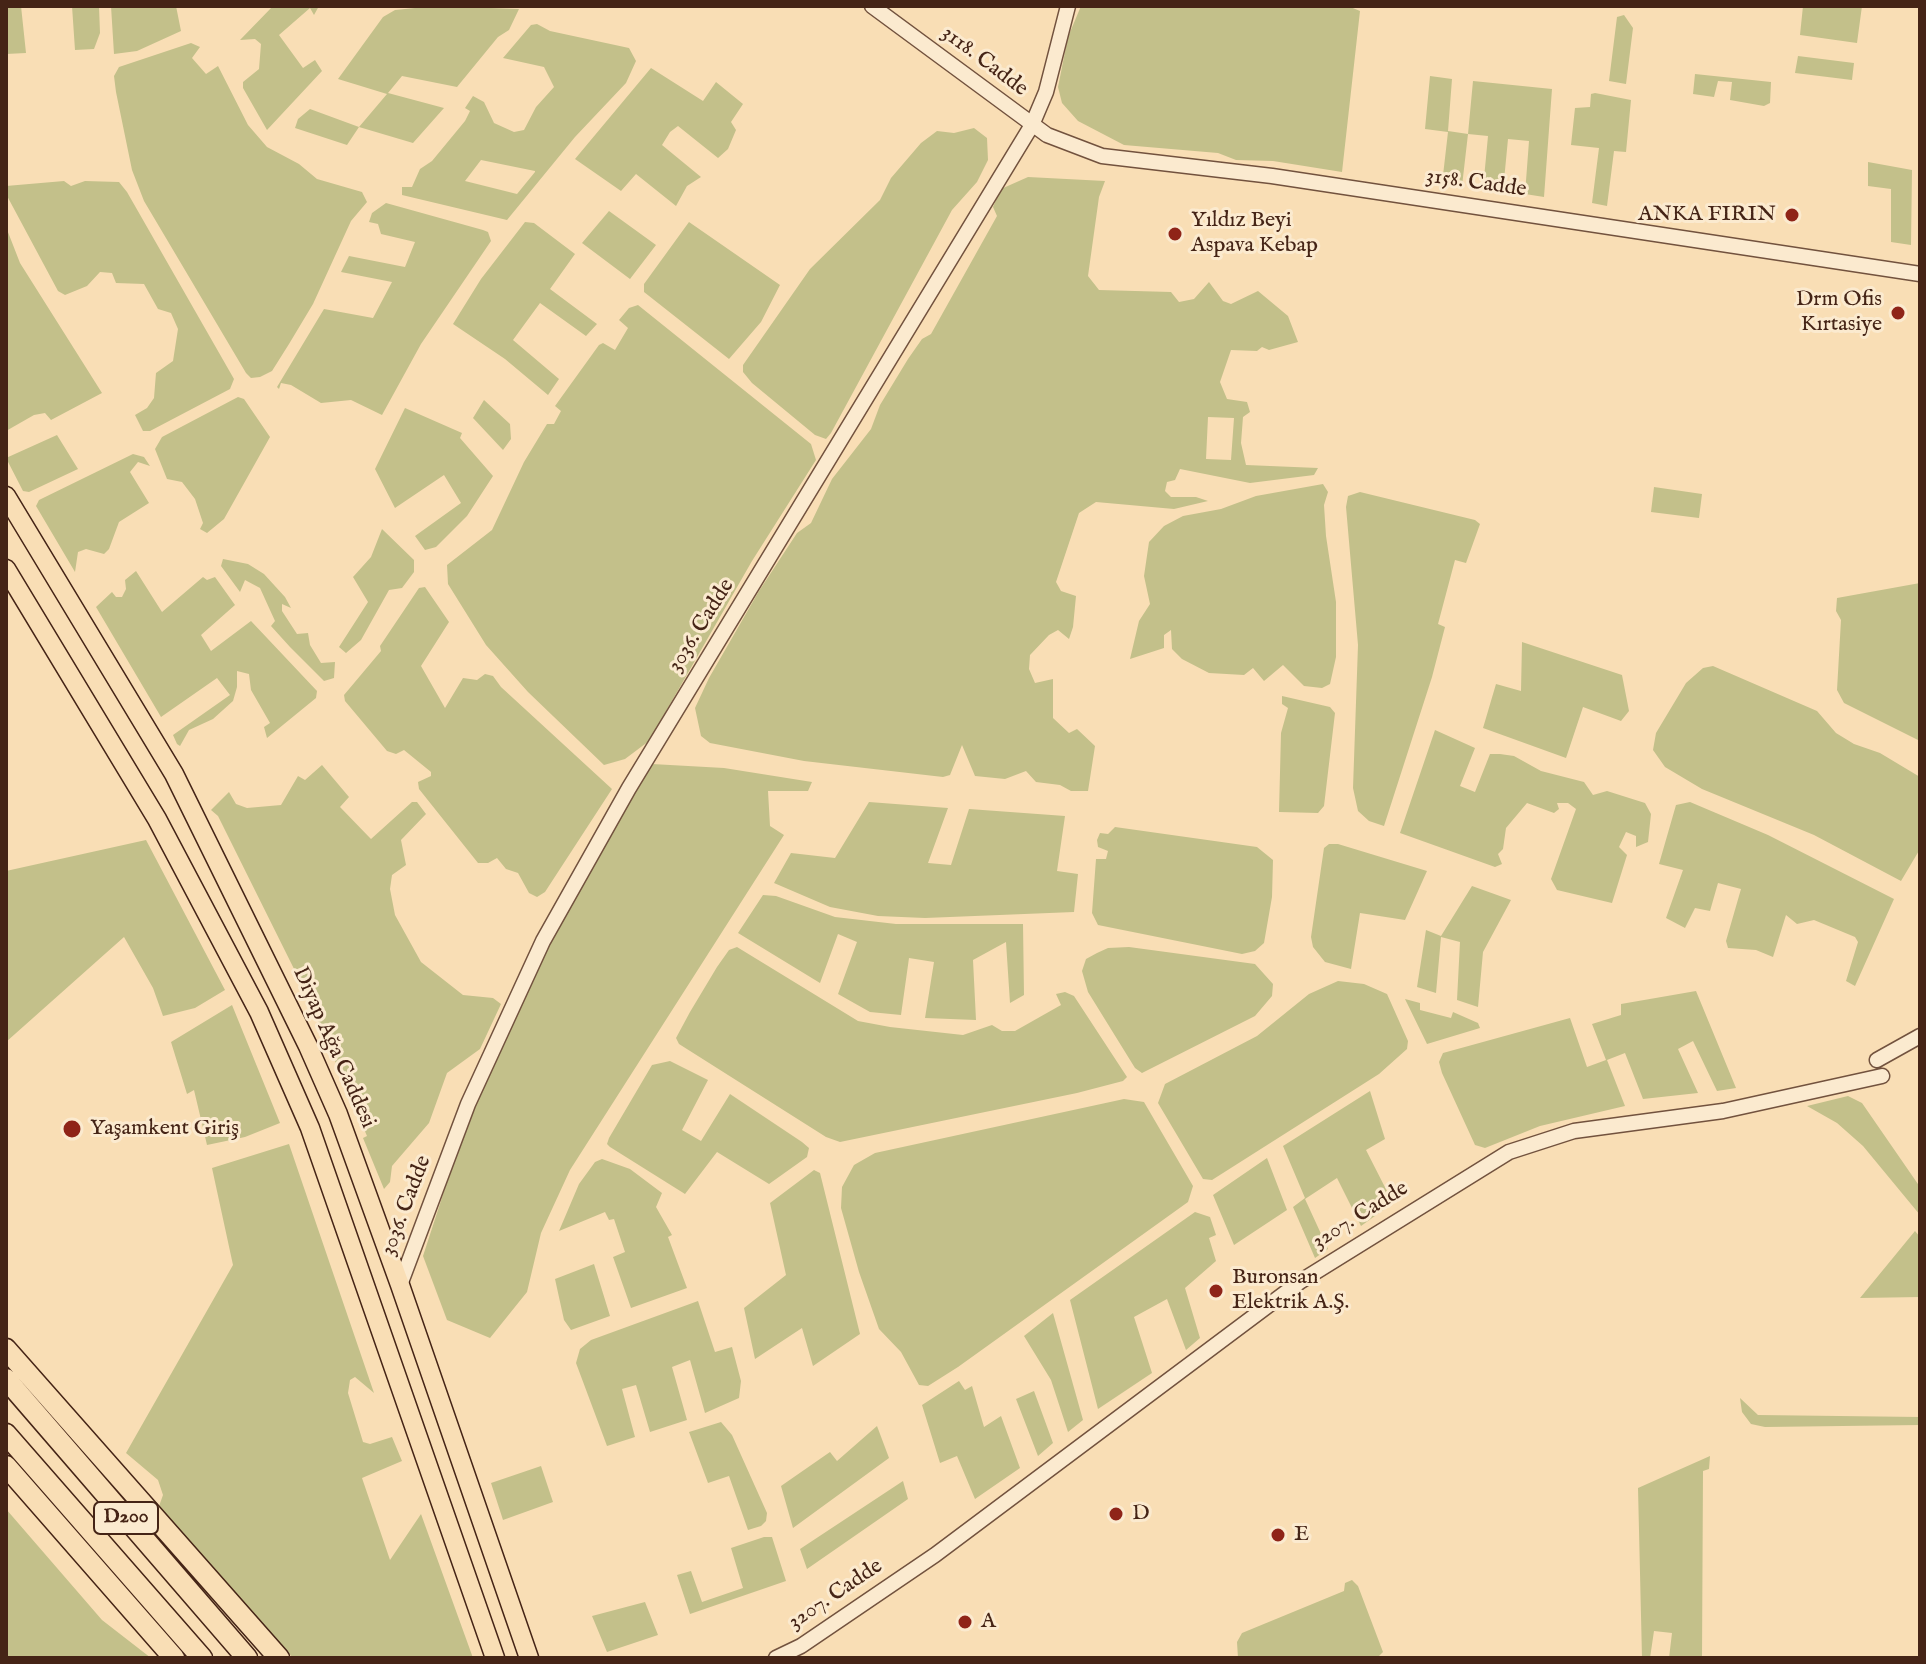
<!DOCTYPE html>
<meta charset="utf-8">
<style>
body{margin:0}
#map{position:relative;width:1926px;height:1664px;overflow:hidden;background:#f9deb5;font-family:"IM FELL English",serif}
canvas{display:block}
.frame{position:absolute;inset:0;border:8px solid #452416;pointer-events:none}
</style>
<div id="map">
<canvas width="1926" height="1664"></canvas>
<div class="frame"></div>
</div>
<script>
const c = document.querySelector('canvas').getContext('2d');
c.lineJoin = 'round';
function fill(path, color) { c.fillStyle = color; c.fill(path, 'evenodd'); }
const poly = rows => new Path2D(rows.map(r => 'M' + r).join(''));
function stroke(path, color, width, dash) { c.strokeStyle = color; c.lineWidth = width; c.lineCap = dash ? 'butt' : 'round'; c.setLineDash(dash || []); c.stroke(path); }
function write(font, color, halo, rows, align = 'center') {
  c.font = font + ' "IM FELL English",serif'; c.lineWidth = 6; c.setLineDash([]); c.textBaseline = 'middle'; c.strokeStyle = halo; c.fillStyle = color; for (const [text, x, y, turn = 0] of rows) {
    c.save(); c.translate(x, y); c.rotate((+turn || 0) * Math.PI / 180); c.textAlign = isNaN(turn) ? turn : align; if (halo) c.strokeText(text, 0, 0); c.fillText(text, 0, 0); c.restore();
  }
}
fill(poly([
 [6,6,21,6,26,53,6,54],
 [72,6,99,6,100,33,94,49,75,50],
 [111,6,176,6,181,31,137,51,114,54],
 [273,6,319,6,314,15,310,8,279,35,303,68,315,60,322,71,267,130,243,88,243,82,259,69,261,44,255,39,240,40],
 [435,6,519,9,509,30,498,37,457,87,402,76,388,93,444,108,413,143,359,127,347,145,295,128,298,119,310,109,359,127,387,94,338,79,383,17,395,10],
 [1081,6,1348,6,1360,11,1342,172,1273,161,1236,160,1218,153,1124,145,1078,121,1062,103,1058,87,1068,37],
 [1803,6,1862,6,1857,43,1800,35],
 [1624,15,1633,28,1626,84,1609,81,1617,17],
 [537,24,550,31,629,48,636,61,626,83,575,137,507,220,402,195,402,187,412,187,420,169,432,161,465,121,470,111,465,108,473,96,484,102,494,123,514,132,524,130,536,107,554,87,544,67,503,58,531,25],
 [481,160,535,171,535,172,517,194,465,181],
 [191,43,200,47,192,58,206,74,218,66,248,125,267,147,299,164,317,179,362,192,367,202,351,221,313,304,289,344,272,371,260,377,251,378,246,373,144,201,132,170,116,92,114,76,119,67],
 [1798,56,1854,63,1852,80,1795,73],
 [651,68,703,101,716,82,743,104,731,122,736,130,728,149,718,158,678,126,670,132,662,145,701,177,687,186,676,206,636,174,621,191,575,159],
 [1695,74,1771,82,1770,103,1764,106,1730,100,1732,82,1718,81,1714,97,1693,94],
 [1430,76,1452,79,1448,131,1468,134,1473,81,1552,89,1544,197,1525,194,1529,141,1508,139,1503,191,1483,189,1488,136,1468,134,1462,186,1442,184,1448,132,1425,129],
 [1595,93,1631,100,1626,152,1614,151,1607,206,1592,203,1599,148,1571,145,1575,108,1590,107,1591,94],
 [974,128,987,138,988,160,977,182,952,210,831,433,826,439,815,435,752,383,743,372,743,365,810,269,880,200,891,178,921,143,937,131,954,133],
 [1868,162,1912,170,1911,245,1891,242,1891,189,1868,186],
 [1028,177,1105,181,1099,197,1088,276,1099,290,1171,292,1179,302,1194,299,1209,282,1223,301,1231,304,1258,291,1288,316,1298,342,1269,350,1262,347,1257,351,1231,350,1220,382,1227,399,1247,402,1250,412,1243,417,1241,443,1246,465,1318,468,1314,475,1250,483,1180,469,1175,480,1167,482,1165,491,1171,497,1196,497,1208,501,1174,509,1096,502,1079,513,1056,582,1061,591,1076,596,1073,627,1069,639,1058,630,1049,635,1030,655,1029,669,1035,683,1053,679,1053,718,1069,733,1077,729,1095,746,1088,791,1071,791,1060,785,1036,782,1026,771,1005,779,975,776,962,745,950,775,943,777,804,761,710,743,701,736,695,708,709,678,759,591,797,533,811,523,832,479,871,429,880,405,908,359,922,339,931,334,997,216,993,207,1001,189],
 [1208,417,1234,418,1231,460,1206,459],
 [64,181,71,186,85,181,119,182,127,192,234,379,230,389,150,431,143,431,135,415,147,408,154,398,156,373,173,361,178,329,171,313,158,309,144,284,116,283,112,273,100,272,87,286,65,295,58,291,6,194,6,186],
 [386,203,483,230,488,232,491,241,421,344,382,415,351,400,321,403,291,385,281,383,279,389,277,387,324,309,373,318,392,282,341,272,349,256,405,267,415,242,381,234,378,224,369,222,372,213],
 [609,211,656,245,630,279,582,243],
 [525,222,534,223,575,254,550,289,597,324,586,336,540,303,513,340,559,379,548,395,505,359,453,324,481,279],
 [689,222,780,285,761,322,729,359,644,292,644,284],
 [6,227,20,263,102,393,51,420,45,413,34,415,6,431],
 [638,305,811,444,816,460,752,561,649,741,625,759,604,765,528,692,486,645,448,584,447,565,492,530,524,462,547,424,554,424,561,411,555,406,599,345,603,343,615,350,628,328,619,320,629,308],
 [238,397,244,399,270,437,224,519,207,533,200,529,203,523,195,499,182,482,167,479,155,449,162,437],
 [484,400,510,424,511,439,503,450,473,418],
 [405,408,462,433,460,438,493,476,467,516,436,547,425,550,415,536,461,503,444,475,395,508,375,469],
 [57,435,78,469,29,492,23,491,6,458],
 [133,454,144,457,150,466,138,462,130,472,149,503,119,522,109,549,104,554,86,549,78,552,75,572,36,506,39,500],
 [1323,484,1328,492,1324,505,1326,536,1336,602,1336,657,1330,684,1322,688,1304,686,1283,665,1264,681,1253,668,1244,675,1209,673,1182,659,1172,649,1171,630,1164,635,1164,648,1130,659,1139,621,1150,604,1144,576,1149,542,1164,526,1183,516,1221,509,1256,496],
 [1654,487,1702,494,1699,518,1651,512],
 [1360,492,1475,520,1480,524,1466,563,1455,560,1438,624,1445,627,1432,677,1384,826,1369,821,1358,811,1353,788,1358,645,1346,507,1348,496],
 [382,529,414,560,414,572,402,588,389,590,361,640,346,653,339,647,368,602,353,577,371,557],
 [223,559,248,564,264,574,285,597,291,608,282,604,282,611,297,634,308,633,310,645,321,663,335,662,334,678,324,681,290,647,271,626,275,621,260,588,245,580,240,592,221,566],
 [136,571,162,612,203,577,207,580,215,577,235,605,201,635,211,651,251,621,317,691,316,698,267,738,264,727,270,723,251,690,249,674,237,671,237,687,233,701,213,719,189,730,180,746,177,744,173,735,230,695,217,678,161,717,96,607,112,592,116,597,122,597,126,589,125,580],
 [1920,583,1920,741,1844,703,1837,690,1841,620,1836,611,1837,598],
 [425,587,449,622,421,666,445,708,463,678,477,680,485,674,493,676,501,687,612,789,545,892,537,897,529,893,518,873,506,869,497,858,488,863,478,863,419,789,418,782,431,776,431,772,404,750,396,754,387,751,345,701,344,695,381,651,380,646,419,588],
 [1522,642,1622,675,1629,711,1621,721,1583,707,1566,758,1483,728,1496,684,1521,691],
 [1713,666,1817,711,1836,733,1854,744,1880,753,1920,777,1920,849,1901,881,1814,835,1702,789,1665,767,1653,750,1656,733,1686,683,1703,668],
 [1282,696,1330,707,1335,713,1324,806,1318,813,1279,812,1281,733,1288,708,1282,704],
 [1435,730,1475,748,1460,786,1475,792,1490,754,1500,754,1514,756,1541,771,1584,782,1593,795,1607,791,1645,803,1651,814,1648,842,1636,847,1636,836,1626,832,1619,847,1627,855,1612,903,1557,890,1551,879,1576,809,1568,803,1557,803,1559,809,1554,813,1527,803,1506,828,1503,849,1498,854,1502,864,1495,867,1400,833],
 [652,764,724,768,812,782,808,791,768,791,770,826,784,835,570,1170,541,1233,527,1292,490,1338,447,1320,423,1256,464,1130,514,1015,567,906],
 [322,765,349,797,340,807,371,839,412,802,417,802,426,814,401,840,406,865,392,875,390,889,395,915,421,962,463,995,493,998,501,1004,480,1049,447,1073,429,1123,392,1166,390,1182,384,1189,363,1138,367,1136,306,993,218,816,211,810,229,792,236,804,247,808,281,805,298,776,305,780],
 [869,802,948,808,928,863,951,865,969,809,1065,816,1057,871,1078,874,1074,912,925,918,878,916,830,907,774,883,791,853,835,858],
 [1690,802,1768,835,1894,899,1855,986,1846,981,1858,942,1855,937,1814,920,1797,924,1786,915,1773,957,1756,950,1728,948,1726,941,1741,889,1718,883,1710,911,1695,908,1685,928,1666,918,1683,870,1659,864,1676,805],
 [1115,827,1257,847,1273,860,1272,897,1264,943,1255,951,1242,954,1098,925,1092,913,1096,859,1106,859,1108,851,1098,847,1097,840,1100,833,1108,834],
 [146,840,225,990,195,1008,163,1016,153,988,124,937,6,1042,6,871],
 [1329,844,1338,844,1427,871,1405,920,1360,913,1351,969,1325,962,1313,947,1311,937,1324,848],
 [1472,886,1511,900,1483,952,1478,1007,1457,1000,1460,942,1441,937,1436,993,1417,987,1426,930,1441,936],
 [763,895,776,896,835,917,896,924,1023,924,1024,995,1010,1003,1006,942,973,960,976,1020,925,1018,934,962,909,958,901,1015,870,1012,838,994,857,942,838,934,820,983,738,933],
 [737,947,858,1021,890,1027,963,1035,992,1025,1002,1031,1015,1031,1061,1005,1056,994,1065,992,1074,996,1127,1077,1123,1081,1077,1093,840,1142,826,1137,679,1044,676,1038,690,1012,717,967,729,950],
 [1129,947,1255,964,1273,984,1272,996,1255,1016,1142,1073,1135,1068,1088,992,1082,971,1086,959,1097,953,1108,948],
 [1338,981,1364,984,1387,994,1408,1041,1407,1049,1379,1074,1212,1180,1203,1179,1158,1103,1165,1084,1257,1036,1309,994],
 [1696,991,1736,1088,1717,1091,1693,1041,1678,1049,1698,1093,1643,1099,1625,1053,1607,1060,1625,1106,1540,1126,1485,1148,1475,1145,1442,1073,1439,1062,1443,1053,1570,1018,1587,1067,1606,1060,1592,1024,1621,1015,1621,1004],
 [1405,999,1420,1003,1420,1010,1451,1018,1453,1012,1478,1023,1480,1028,1427,1044],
 [232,1005,280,1123,245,1137,207,1145,194,1090,187,1094,171,1042],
 [670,1061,708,1080,682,1130,701,1141,730,1094,802,1142,809,1148,807,1157,769,1184,717,1152,685,1194,610,1147,607,1144,609,1138,652,1065],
 [1370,1091,1385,1139,1366,1150,1393,1203,1361,1226,1337,1178,1305,1199,1328,1249,1315,1258,1293,1207,1305,1198,1283,1146],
 [1848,1096,1862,1103,1920,1187,1920,1215,1863,1146,1837,1123,1807,1106],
 [1124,1099,1144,1102,1193,1186,1188,1202,958,1367,928,1386,919,1385,901,1352,879,1329,859,1272,841,1208,842,1187,854,1165,875,1153],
 [289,1144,374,1393,355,1377,350,1380,348,1393,363,1442,370,1444,392,1437,402,1461,362,1478,390,1560,421,1514,473,1658,293,1658,207,1560,162,1517,158,1509,163,1495,158,1480,126,1453,233,1265,212,1168],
 [1267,1158,1287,1210,1234,1245,1213,1195],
 [602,1159,630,1169,662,1193,656,1207,672,1235,668,1237,687,1288,631,1308,613,1257,625,1252,614,1219,609,1220,605,1212,559,1231,579,1184,595,1162],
 [814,1170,820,1173,860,1334,813,1366,802,1328,755,1359,744,1308,786,1275,770,1203],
 [1195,1212,1210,1217,1216,1235,1209,1238,1216,1261,1185,1288,1200,1338,1186,1350,1167,1299,1134,1317,1152,1373,1098,1409,1070,1300],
 [1915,1231,1920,1237,1920,1297,1860,1298],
 [594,1264,610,1316,571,1330,564,1320,555,1279],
 [698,1301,715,1352,732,1347,741,1381,739,1398,705,1413,690,1360,672,1367,687,1420,650,1432,636,1385,622,1389,635,1437,607,1446,576,1363,580,1349,591,1340],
 [1053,1313,1083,1420,1068,1432,1051,1380,1024,1336],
 [959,1381,965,1390,972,1386,984,1427,1001,1416,1020,1468,975,1499,957,1456,940,1463,922,1405],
 [1034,1391,1053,1443,1038,1456,1016,1399],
 [1740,1398,1758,1415,1920,1417,1920,1425,1765,1427,1751,1424,1742,1412],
 [721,1422,732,1435,767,1513,766,1521,761,1526,748,1530,729,1476,708,1483,689,1432],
 [877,1426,889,1458,793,1528,781,1486,830,1452,837,1461],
 [1710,1456,1709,1469,1703,1471,1702,1658,1669,1658,1672,1633,1654,1631,1650,1658,1642,1658,1638,1488],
 [541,1466,553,1502,503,1520,491,1483],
 [903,1481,908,1499,807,1569,800,1549],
 [6,1509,102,1620,151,1658,6,1658],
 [764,1537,772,1537,786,1581,690,1614,677,1575,691,1571,702,1602,743,1588,731,1548],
 [1352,1580,1358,1586,1383,1652,1379,1656,1238,1658,1237,1642,1242,1633,1344,1591,1345,1583],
 [645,1602,658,1635,607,1652,592,1616]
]), '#c3c08a');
const minor = poly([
 [872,6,1047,135,1102,156,1272,176,1920,274],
 [1877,1060,1920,1036],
 [400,1285,468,1104,543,941,629,788,1032,125,1046,92,1068,6],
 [776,1658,801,1646,935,1555,1301,1281,1509,1152,1574,1131,1723,1111,1882,1076]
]);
const major = poly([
 [6,496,174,774,308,1046,338,1114,400,1285,529,1658],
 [6,569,157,819,259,1012,310,1128,495,1658]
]);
const highway = poly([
 [6,1349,279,1658],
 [6,1379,247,1658],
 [6,1434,202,1658],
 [6,1466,174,1658]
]);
stroke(minor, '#72523e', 17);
stroke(major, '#452416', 21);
stroke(highway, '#452416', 23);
stroke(minor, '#fbeacf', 14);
stroke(major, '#f9deb5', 18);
stroke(highway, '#f9deb5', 20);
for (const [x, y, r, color] of [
 [1792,215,8,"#8f2418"],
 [1175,234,8,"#8f2418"],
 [1898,313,8,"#8f2418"],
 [72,1129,10,"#8f2418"],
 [1216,1291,8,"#8f2418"],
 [1116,1514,8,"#8f2418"],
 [1278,1535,8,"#8f2418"],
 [965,1622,8,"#8f2418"]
]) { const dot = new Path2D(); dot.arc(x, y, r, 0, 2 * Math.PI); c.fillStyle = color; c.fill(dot); stroke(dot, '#fbeacf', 3); }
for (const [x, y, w] of [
 [126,1518,64]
]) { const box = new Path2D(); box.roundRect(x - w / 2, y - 16, w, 32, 6); c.fillStyle = '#fbeacf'; c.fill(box); stroke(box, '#452416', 2); }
write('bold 20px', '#452416', null, [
 ["D200",126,1518]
]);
write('22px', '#452416', '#fbeacf', [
 ["3118. Cadde",984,62,37],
 ["3158. Cadde",1476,184,8],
 ["3036. Cadde",702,626,-58],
 ["Diyap Ağa Caddesi",333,1048,66],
 ["3036. Cadde",407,1206,-69],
 ["3207. Cadde",1361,1216,-32],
 ["3207. Cadde",836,1595,-34]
]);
write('22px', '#452416', '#fbeacf', [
 ["ANKA FIRIN",1776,215,"right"],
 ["Yıldız Beyi",1191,221],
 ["Aspava Kebap",1191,246],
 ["Drm Ofis",1882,300,"right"],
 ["Kırtasiye",1882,325,"right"],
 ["Yaşamkent Giriş",90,1129],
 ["Buronsan",1232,1278],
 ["Elektrik A.Ş.",1232,1303],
 ["D",1132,1514],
 ["E",1294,1535],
 ["A",981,1622]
], 'left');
</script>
